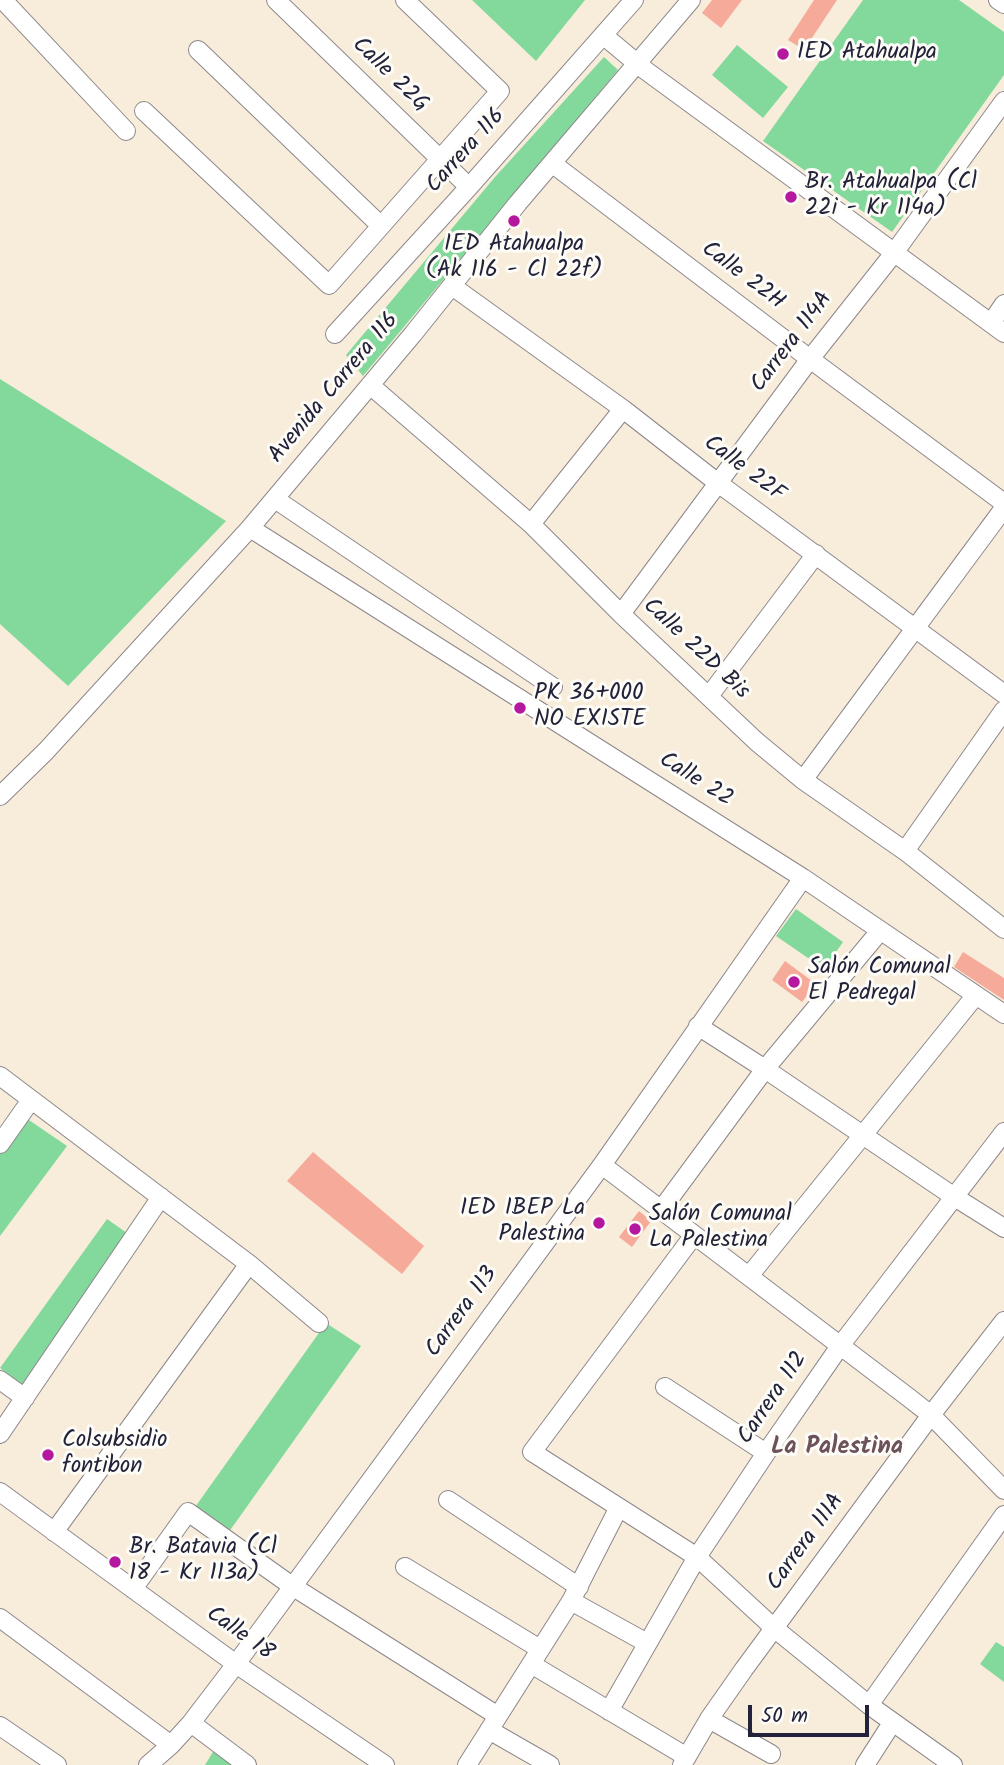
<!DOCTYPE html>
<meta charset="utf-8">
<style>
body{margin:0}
#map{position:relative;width:1004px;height:1765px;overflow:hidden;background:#f8ecdb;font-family:Kalam,sans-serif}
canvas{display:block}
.scale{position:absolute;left:748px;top:1705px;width:121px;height:32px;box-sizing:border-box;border:4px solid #22223b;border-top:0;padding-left:9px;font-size:21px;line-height:24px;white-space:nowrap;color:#22223b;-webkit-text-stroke:5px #fdfcf7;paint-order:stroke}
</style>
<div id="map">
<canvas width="1004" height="1765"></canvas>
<div class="scale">50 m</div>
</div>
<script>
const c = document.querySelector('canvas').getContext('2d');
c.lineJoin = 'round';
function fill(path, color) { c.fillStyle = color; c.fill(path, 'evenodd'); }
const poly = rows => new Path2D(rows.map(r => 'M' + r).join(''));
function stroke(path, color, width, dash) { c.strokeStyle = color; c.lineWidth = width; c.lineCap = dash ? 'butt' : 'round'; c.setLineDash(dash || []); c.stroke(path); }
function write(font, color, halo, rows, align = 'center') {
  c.font = font + ' Kalam,sans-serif'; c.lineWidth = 6; c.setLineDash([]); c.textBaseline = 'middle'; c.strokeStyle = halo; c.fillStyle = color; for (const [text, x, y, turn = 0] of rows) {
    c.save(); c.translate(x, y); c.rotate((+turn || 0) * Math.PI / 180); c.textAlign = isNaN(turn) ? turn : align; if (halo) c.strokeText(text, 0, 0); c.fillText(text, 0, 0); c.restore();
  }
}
fill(poly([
 [472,0,585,0,536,61],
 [863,0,959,0,1004,32,1004,75,892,232,763,141],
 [737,45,788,87,763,118,712,75],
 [604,57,618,70,363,376,346,355,495,177],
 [0,379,226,521,68,686,0,624],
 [796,909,843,942,824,969,776,936],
 [26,1118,67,1146,0,1236,0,1154],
 [107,1219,127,1233,24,1386,0,1368],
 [326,1323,361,1346,226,1536,193,1510],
 [996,1642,1004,1647,1004,1682,980,1664],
 [214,1750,232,1765,205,1765]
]), '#83d99c');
fill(poly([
 [712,0,742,0,721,28,702,13],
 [814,0,837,0,804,50,788,40],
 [963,952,1004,978,1004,1000,954,967],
 [785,961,816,984,802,1002,772,980],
 [313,1152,424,1246,402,1274,287,1181],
 [639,1211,651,1221,632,1247,619,1237]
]), '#f6aa99');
const minor = poly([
 [3,0,126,131],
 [276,0,469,187],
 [998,0,1004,4],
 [603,35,645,70,1004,333],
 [198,50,381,226],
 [144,111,329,285,500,91,405,0],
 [553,164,810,359,1004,503],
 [452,286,623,409,718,483,1004,694],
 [991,323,1004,304],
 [335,334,469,187,634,0],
 [370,385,531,524,621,614,757,742,803,780,905,851,1004,929],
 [275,499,553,687],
 [531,524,623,409],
 [250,528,803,878,1004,1014],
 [621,614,810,359,894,253,1004,101],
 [709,696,816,554],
 [803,780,1004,508],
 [0,796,46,751,250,528,413,334,518,203,691,0],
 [905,851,1004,710],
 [698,1026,765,1069,953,1196,1004,1228],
 [0,1076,249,1264,319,1323],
 [0,1144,31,1100],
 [602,1165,908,1397,931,1415,1004,1490],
 [661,1210,765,1069,880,931],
 [694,1235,532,1452,697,1557,774,1628,869,1705,953,1765],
 [749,1276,976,995],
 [0,1380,25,1398],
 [665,1387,766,1453],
 [0,1434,161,1197],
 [0,1492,236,1664,385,1765],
 [448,1500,579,1587],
 [54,1532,249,1264],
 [405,1567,540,1649],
 [133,1589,188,1512,292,1586,498,1716],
 [571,1601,647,1643],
 [0,1618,171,1745],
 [531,1664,687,1757],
 [869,1705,1004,1515],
 [609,1711,697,1557,766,1453,840,1346,1004,1132],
 [709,1719,771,1754],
 [191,1723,247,1765],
 [0,1726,57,1765],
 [489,1730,550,1765],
 [148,1765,171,1745,191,1723,236,1664,602,1165,803,878],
 [467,1765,571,1601,618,1509],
 [682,1765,709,1719,744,1669,931,1415,1004,1321],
 [865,1765,892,1723]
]);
stroke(minor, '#8d878b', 20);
stroke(minor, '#fff', 18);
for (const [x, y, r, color] of [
 [783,54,7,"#b5179e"],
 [791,197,7,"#b5179e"],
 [514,221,7,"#b5179e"],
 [520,708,7,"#b5179e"],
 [794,982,7,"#b5179e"],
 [599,1223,7,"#b5179e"],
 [635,1229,7,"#b5179e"],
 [48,1455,7,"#b5179e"],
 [115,1562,7,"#b5179e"]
]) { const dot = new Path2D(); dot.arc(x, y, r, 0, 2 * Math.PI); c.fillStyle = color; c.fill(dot); stroke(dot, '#fdfcf7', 2.5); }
write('23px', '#22223b', '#fdfcf7', [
 ["IED Atahualpa",797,54],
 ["Br. Atahualpa (Cl",805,184],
 ["22i - Kr 114a)",805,210],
 ["IED Atahualpa",514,246,"center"],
 ["(Ak 116 - Cl 22f)",514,272,"center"],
 ["PK 36+000",534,695],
 ["NO EXISTE",534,721],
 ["Salón Comunal",808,969],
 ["El Pedregal",808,995],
 ["IED IBEP La",585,1210,"right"],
 ["Palestina",585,1236,"right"],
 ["Salón Comunal",649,1216],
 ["La Palestina",649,1242],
 ["Colsubsidio",62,1442],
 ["fontibon",62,1468],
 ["Br. Batavia (Cl",129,1549],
 ["18 - Kr 113a)",129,1575]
], 'left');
write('23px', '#22223b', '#fdfcf7', [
 ["Calle 22G",389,76,44],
 ["Carrera 116",467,152,-48],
 ["Calle 22H",742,277,37],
 ["Carrera 114A",793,343,-53],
 ["Avenida Carrera 116",335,389,-50],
 ["Calle 22F",743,470,37],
 ["Calle 22D Bis",695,650,43],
 ["Calle 22",695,781,32],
 ["Carrera 113",463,1313,-54],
 ["Carrera 112",774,1399,-56],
 ["Carrera 111A",807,1543,-54],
 ["Calle 18",239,1635,35]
]);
write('bold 24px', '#6c525c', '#fdfcf7', [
 ["La Palestina",837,1449]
]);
</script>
